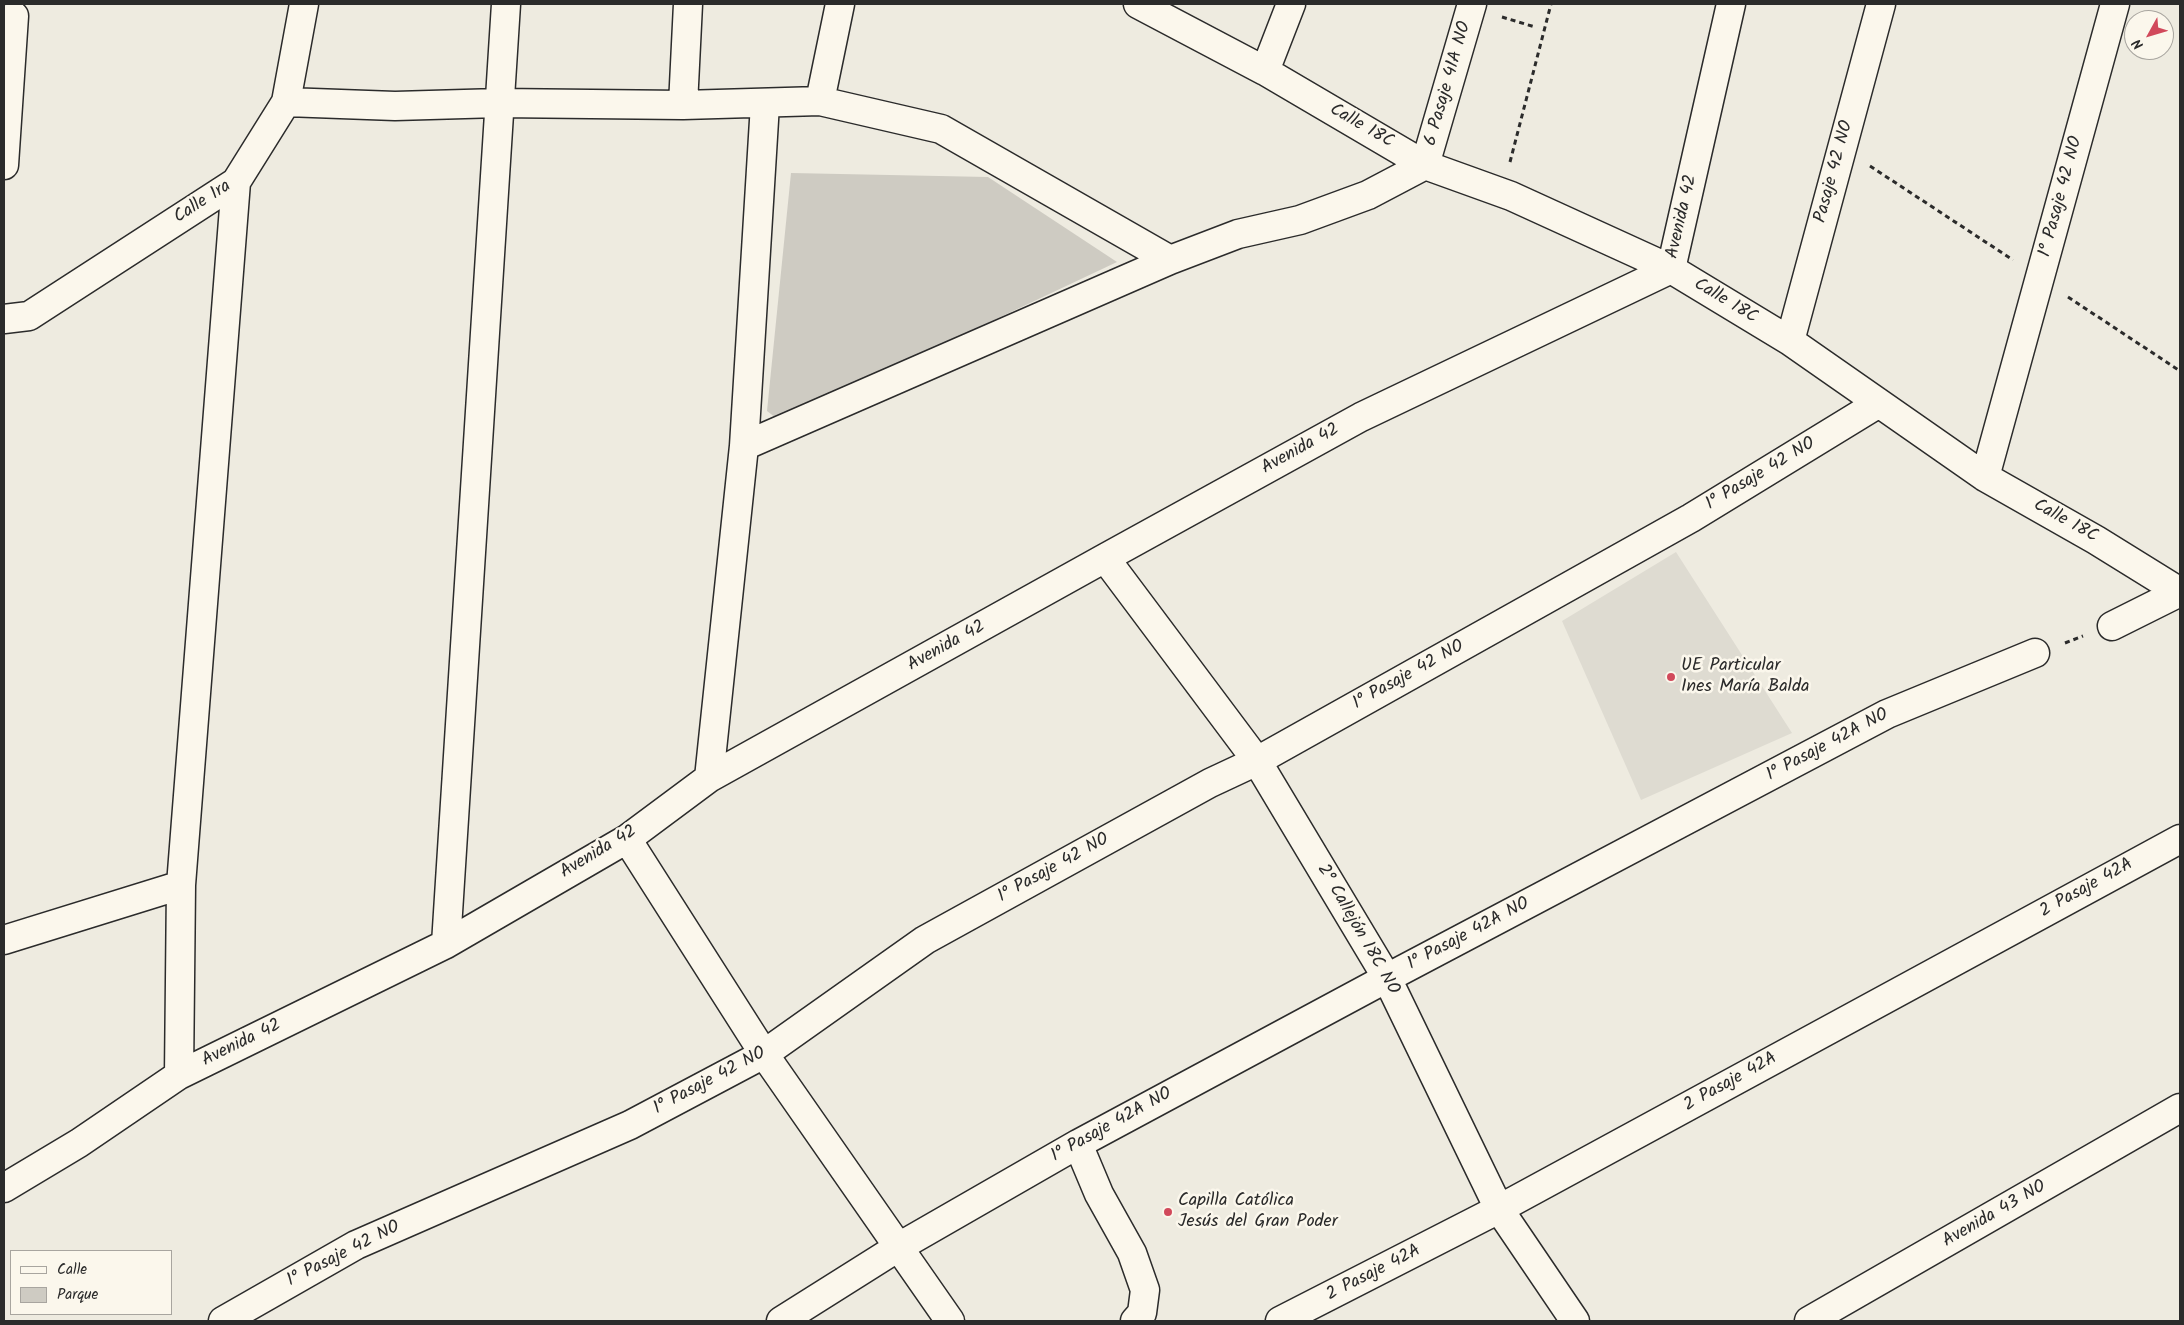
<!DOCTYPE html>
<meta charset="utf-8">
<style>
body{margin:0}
#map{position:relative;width:2184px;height:1325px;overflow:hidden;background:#eeebe0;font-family:Kalam,sans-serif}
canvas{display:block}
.frame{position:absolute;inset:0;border:5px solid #2b2b2b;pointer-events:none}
.legend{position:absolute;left:10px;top:1250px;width:162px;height:65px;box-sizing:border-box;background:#fbf7ec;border:1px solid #a8a59f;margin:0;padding:6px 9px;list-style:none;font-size:15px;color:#2b2b2b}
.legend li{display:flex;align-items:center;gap:10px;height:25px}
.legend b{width:25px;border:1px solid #a8a59f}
.north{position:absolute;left:2124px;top:10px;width:50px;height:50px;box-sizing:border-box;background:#fbf7ec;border:1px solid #a8a59f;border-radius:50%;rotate:231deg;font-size:14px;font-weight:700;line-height:20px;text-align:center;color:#2b2b2b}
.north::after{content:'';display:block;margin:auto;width:18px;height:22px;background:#d1495b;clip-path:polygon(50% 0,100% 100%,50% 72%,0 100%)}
</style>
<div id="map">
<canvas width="2184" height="1325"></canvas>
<div class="frame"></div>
<ul class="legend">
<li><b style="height:6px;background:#fbf7ec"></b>Calle</li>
<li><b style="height:14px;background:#cecbc2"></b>Parque</li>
</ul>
<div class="north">N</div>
</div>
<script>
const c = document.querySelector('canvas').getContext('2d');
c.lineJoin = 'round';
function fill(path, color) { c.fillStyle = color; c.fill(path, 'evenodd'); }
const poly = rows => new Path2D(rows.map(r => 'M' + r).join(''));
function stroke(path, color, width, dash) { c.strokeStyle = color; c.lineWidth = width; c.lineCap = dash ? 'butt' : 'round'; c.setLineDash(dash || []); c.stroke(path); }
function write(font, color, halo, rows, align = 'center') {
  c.font = font + ' Kalam,sans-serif'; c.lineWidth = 5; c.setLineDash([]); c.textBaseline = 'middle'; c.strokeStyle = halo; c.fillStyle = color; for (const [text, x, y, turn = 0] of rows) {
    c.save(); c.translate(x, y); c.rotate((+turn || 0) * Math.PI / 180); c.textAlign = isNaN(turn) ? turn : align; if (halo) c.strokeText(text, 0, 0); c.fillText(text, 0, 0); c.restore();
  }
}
fill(poly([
 [1676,552,1792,733,1641,800,1562,621]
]), '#dedbd1');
fill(poly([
 [791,173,988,177,1117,262,780,421,767,411]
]), '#cecbc2');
const minor = poly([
 [1138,4,1265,71,1425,165,1511,196,1671,269,1790,341,1985,477,2096,540,2180,592],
 [1265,71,1291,4],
 [820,101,840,4],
 [286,102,395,106,499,103,683,105,820,101,941,129,1170,260,1238,234,1300,220,1368,195,1425,165],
 [683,105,688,4],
 [4,165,14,16],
 [1425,165,1472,4],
 [4,319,29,316,236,182,286,102,304,4],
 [1790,341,1881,4],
 [744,446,1170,260],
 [1985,477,2115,4],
 [1105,558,1257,761,1387,978,1499,1209,1575,1321],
 [2112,626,2180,592],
 [709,778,744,446,765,104],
 [627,839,764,1054,950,1321],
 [4,940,181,885],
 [446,944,506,4],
 [179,1075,181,885,236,182],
 [1078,1144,1099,1194,1132,1253,1145,1290,1142,1313,1135,1321],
 [4,1188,79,1143,179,1075,446,944,627,839,709,778,1105,558,1361,417,1671,269,1731,4],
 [223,1321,356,1245,630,1125,764,1054,925,940,1210,783,1257,761,1691,518,1879,403],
 [781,1321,897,1248,1078,1144,1387,978,1887,714,2035,653],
 [1280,1321,1499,1209,2180,839],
 [1809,1321,2180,1108]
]);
stroke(minor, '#2b2b2b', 31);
stroke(poly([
 [1502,17,1535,27],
 [1510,162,1551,4],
 [1870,166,2013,260],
 [2068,297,2180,371],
 [2065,643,2083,636]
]), '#2b2b2b', 3, [5, 4]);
stroke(minor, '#fbf7ec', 28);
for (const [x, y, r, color] of [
 [1671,677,5,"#d1495b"],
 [1168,1212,5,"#d1495b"]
]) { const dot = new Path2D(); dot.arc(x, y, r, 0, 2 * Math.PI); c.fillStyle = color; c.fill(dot); stroke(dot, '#fbf7ec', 2); }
write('18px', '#2b2b2b', '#fbf7ec', [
 ["6 Pasaje 41A NO",1449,84,-74],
 ["Calle 18C",1361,127,30],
 ["Pasaje 42 NO",1835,172,-75],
 ["1° Pasaje 42 NO",2062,197,-75],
 ["Calle 1ra",203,203,-33],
 ["Avenida 42",1683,217,-77],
 ["Calle 18C",1725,302,31],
 ["Avenida 42",1301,450,-29],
 ["1° Pasaje 42 NO",1761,475,-31],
 ["Calle 18C",2065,522,29],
 ["Avenida 42",947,647,-29],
 ["1° Pasaje 42 NO",1409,676,-29],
 ["1° Pasaje 42A NO",1828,746,-28],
 ["Avenida 42",599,853,-31],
 ["1° Pasaje 42 NO",1054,869,-29],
 ["2 Pasaje 42A",2087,889,-29],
 ["2° Callejón 18C NO",1357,930,60],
 ["1° Pasaje 42A NO",1469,935,-28],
 ["Avenida 42",242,1044,-26],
 ["1° Pasaje 42 NO",710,1082,-28],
 ["2 Pasaje 42A",1731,1083,-29],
 ["1° Pasaje 42A NO",1112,1126,-29],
 ["Avenida 43 NO",1995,1215,-30],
 ["1° Pasaje 42 NO",344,1255,-27],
 ["2 Pasaje 42A",1374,1274,-27]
]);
write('18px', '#2b2b2b', '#fbf7ec', [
 ["UE Particular",1681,667],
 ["Ines María Balda",1681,688],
 ["Capilla Católica",1178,1202],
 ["Jesús del Gran Poder",1178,1223]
], 'left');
</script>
